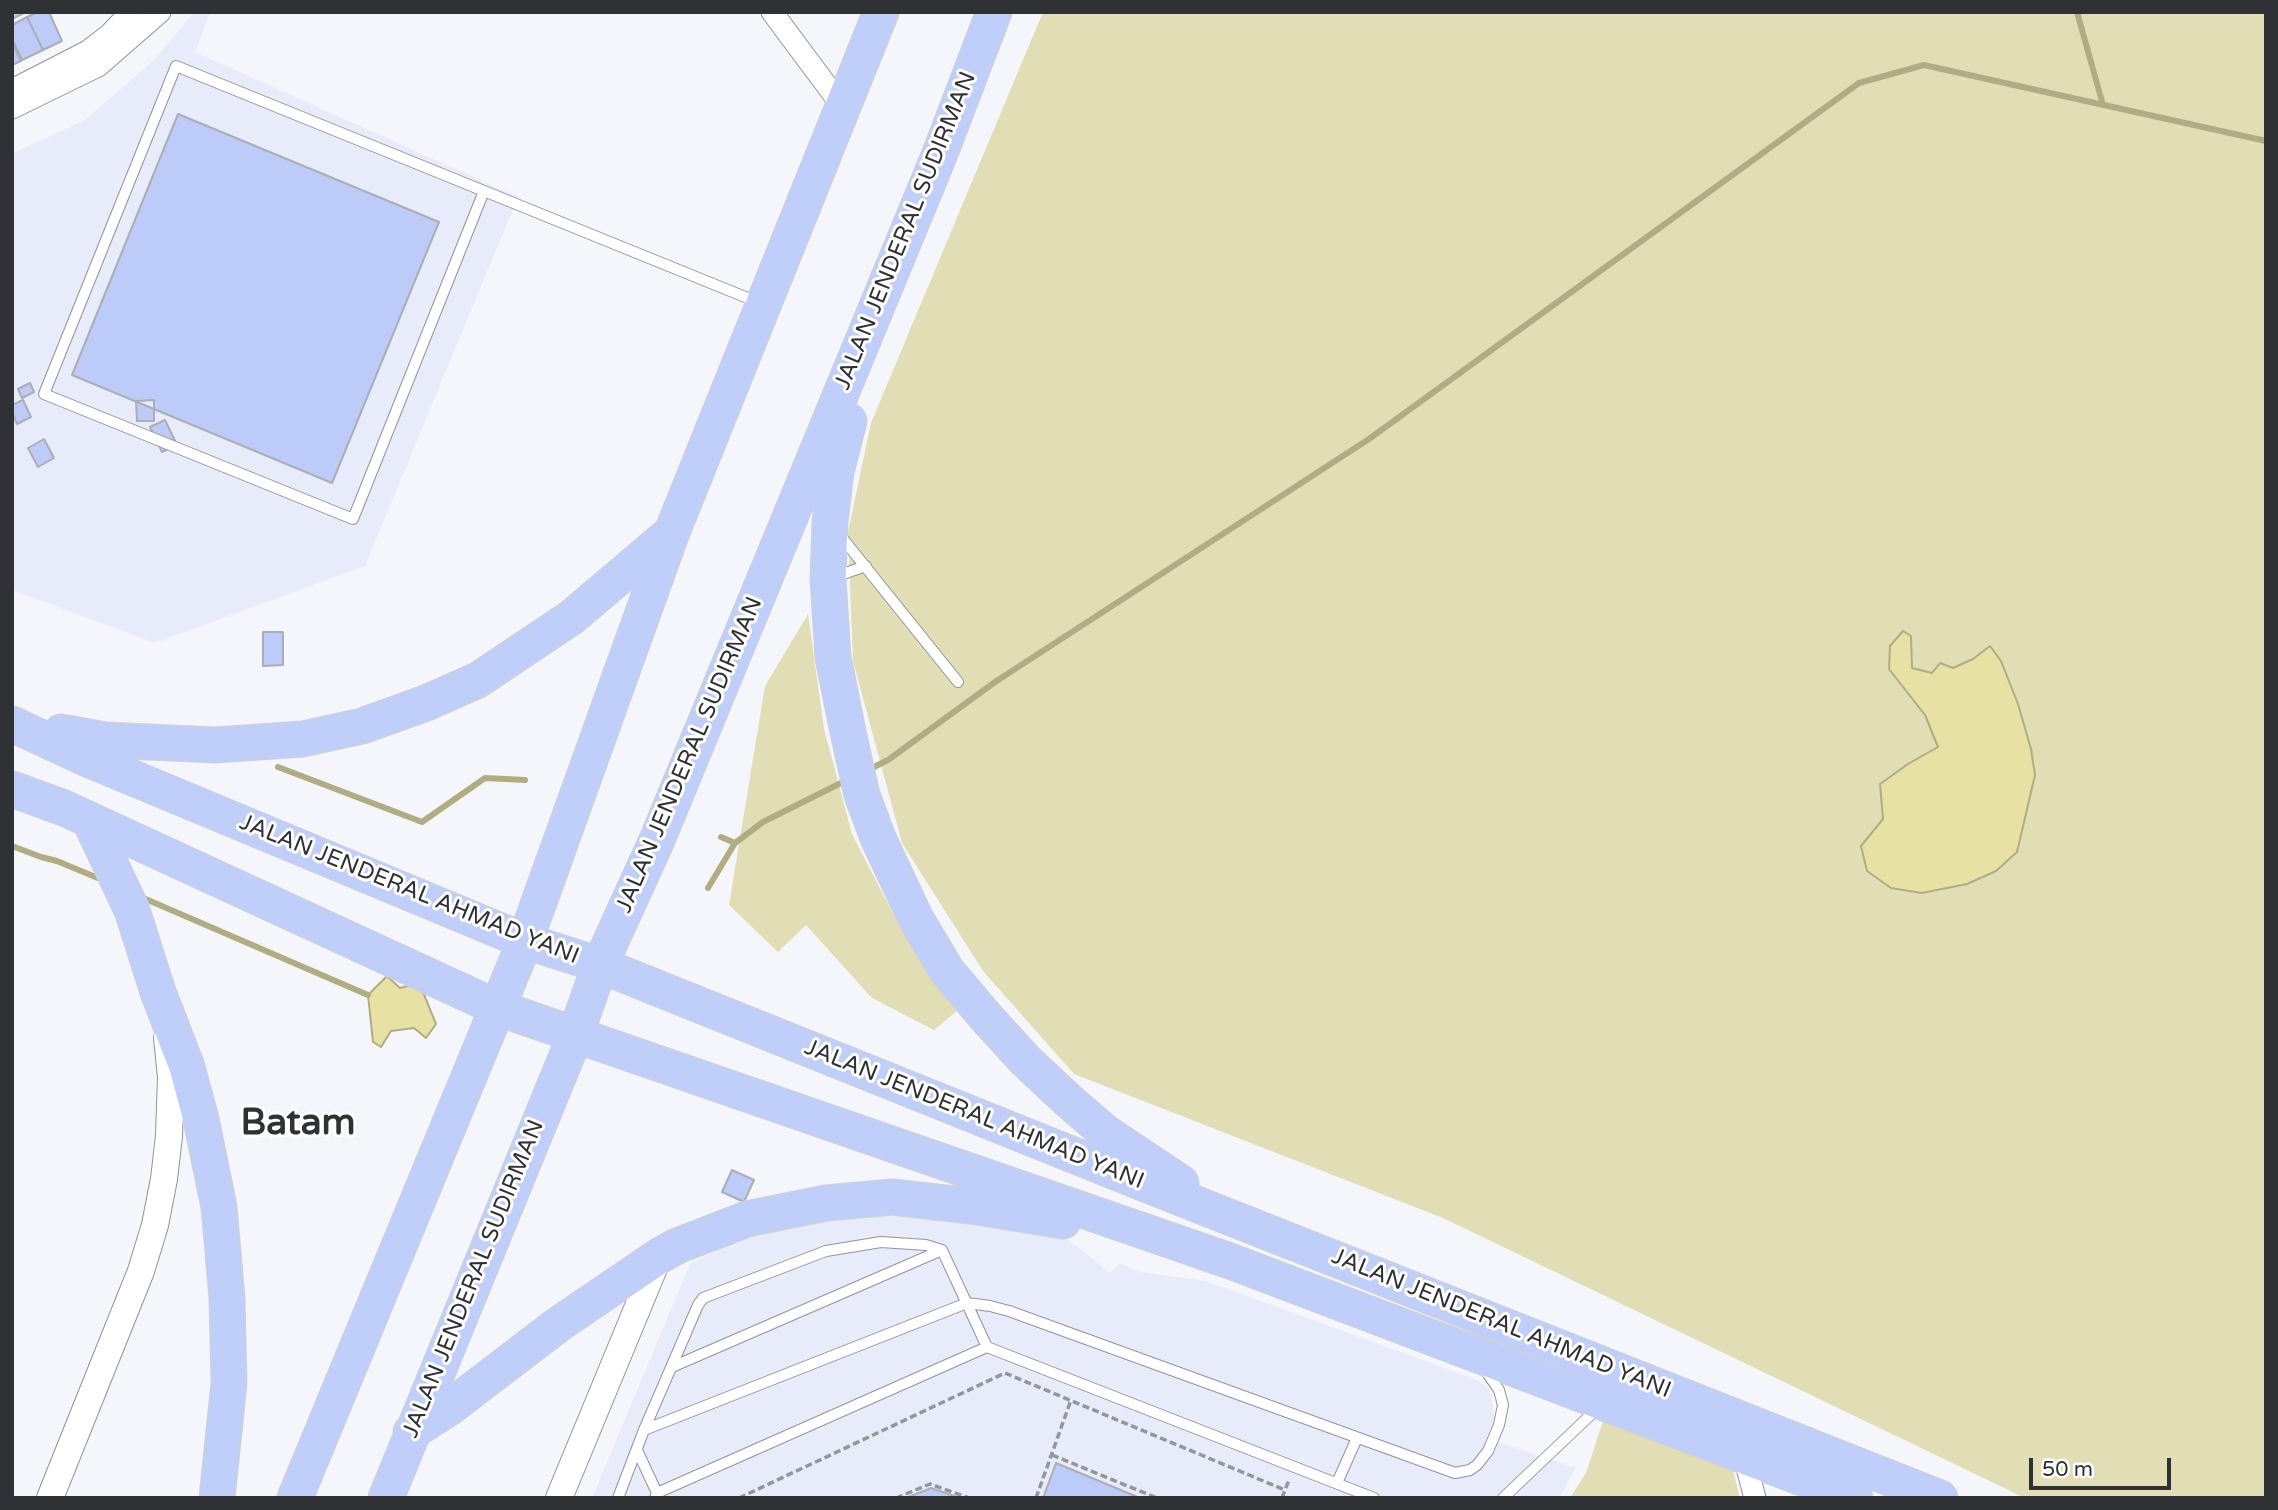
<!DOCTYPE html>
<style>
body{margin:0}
#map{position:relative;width:2278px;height:1510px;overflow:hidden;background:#f4f6fc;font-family:"Varela Round",sans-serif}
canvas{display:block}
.frame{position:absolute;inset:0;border:14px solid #303134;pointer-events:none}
.scale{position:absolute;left:2029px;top:1458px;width:142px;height:32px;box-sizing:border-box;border:4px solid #303134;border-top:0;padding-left:9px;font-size:21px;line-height:24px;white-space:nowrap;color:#303134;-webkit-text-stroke:5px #fff;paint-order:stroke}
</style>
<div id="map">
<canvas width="2278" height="1510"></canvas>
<div class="frame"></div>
<div class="scale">50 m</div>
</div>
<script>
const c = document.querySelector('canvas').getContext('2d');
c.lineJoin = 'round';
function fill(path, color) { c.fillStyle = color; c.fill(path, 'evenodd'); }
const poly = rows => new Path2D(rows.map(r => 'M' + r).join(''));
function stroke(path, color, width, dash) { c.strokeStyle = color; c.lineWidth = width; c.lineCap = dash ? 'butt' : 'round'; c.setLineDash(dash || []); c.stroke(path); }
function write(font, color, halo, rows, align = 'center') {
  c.font = font + ' "Varela Round",sans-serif'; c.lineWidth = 6; c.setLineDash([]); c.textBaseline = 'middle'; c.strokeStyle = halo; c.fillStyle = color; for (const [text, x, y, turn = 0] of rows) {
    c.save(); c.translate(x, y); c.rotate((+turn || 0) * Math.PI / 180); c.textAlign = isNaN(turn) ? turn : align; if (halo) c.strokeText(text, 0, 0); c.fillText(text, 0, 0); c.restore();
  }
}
fill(poly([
 [194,12,210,12,195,52,518,197,365,566,155,643,12,590,12,154,85,120,154,60],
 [878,1211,1065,1237,1110,1273,1121,1263,1139,1272,1206,1281,1477,1380,1487,1387,1491,1395,1494,1416,1492,1427,1486,1438,1576,1468,1559,1498,592,1498,690,1264,735,1241]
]), '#e8ecfa');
fill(poly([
 [1043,12,2266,12,2266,1498,2025,1498,1443,1218,1074,1074,983,971,902,843,853,661,848,532,871,423],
 [808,614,824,729,852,834,902,931,958,1010,934,1030,872,998,806,925,778,952,729,905,765,686],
 [1604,1418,1731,1462,1740,1498,1570,1498,1586,1473]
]), '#e1deb5');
const water = poly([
 [1903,631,1911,636,1912,668,1932,673,1940,663,1953,668,1973,659,1990,646,2001,661,2018,704,2031,749,2035,775,2017,852,1996,871,1967,884,1922,893,1891,888,1867,871,1861,846,1883,819,1880,784,1908,764,1938,747,1925,715,1889,669,1890,646,1903,631],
 [387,976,400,988,415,984,423,992,436,1024,426,1038,414,1028,391,1031,381,1047,373,1042,368,995,387,976]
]);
fill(water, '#e7e2a3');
stroke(water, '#b0ad82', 2);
stroke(poly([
 [2077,12,2103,105],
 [278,767,422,822,485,778,525,780],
 [868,770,888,760,995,682,1369,439,1859,83,1924,65,2266,141],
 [721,837,735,843],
 [12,846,41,857,57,861,105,881],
 [708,888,735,843,763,822,849,779],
 [141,897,368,995]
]), '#b0ad82', 6);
const building = poly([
 [12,12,26,12,12,19,12,12],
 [38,12,49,12,62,41,43,50,27,17,38,12],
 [27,17,43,50,22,60,12,39,12,25,27,17],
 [12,43,21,61,12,65,12,43],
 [178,114,439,222,332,483,72,375,178,114],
 [30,383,34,392,22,398,18,389,30,383],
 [23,400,31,417,17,424,12,412,12,405,23,400],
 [154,400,154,421,137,421,136,401,154,400],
 [165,420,177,445,162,452,150,427,165,420],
 [44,439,54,458,38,467,28,448,44,439],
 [263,632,283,632,283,665,263,666,263,632],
 [732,1170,754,1180,744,1202,722,1192,732,1170],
 [1056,1463,1140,1498,1043,1498,1056,1463],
 [931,1488,960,1498,906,1498,931,1488]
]);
fill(building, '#bdcbf9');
stroke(building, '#acaeb5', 2);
const service = poly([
 [484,191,353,519,44,394,176,66,484,191,760,303],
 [839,534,958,682],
 [834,577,866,566],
 [672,1367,942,1250],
 [644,1430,967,1303,990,1306,1009,1311,1455,1473,1470,1470,1477,1465,1488,1451,1499,1425,1503,1405,1499,1390,1483,1367],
 [637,1450,657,1493],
 [1337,1483,1357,1438],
 [618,1498,644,1430,698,1305,703,1298,826,1251,881,1242,926,1245,942,1250,987,1347],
 [655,1498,657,1493,987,1347,1374,1498],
 [1503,1498,1599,1407]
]);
const minor = poly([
 [772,12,842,106],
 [12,90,88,51,110,34,131,12],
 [12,108,98,66,160,12],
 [1744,1456,1755,1498]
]);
const tertiary = poly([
 [50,1498,141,1271,155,1225,164,1179,169,1136,171,1077,167,1038],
 [559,1498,659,1256]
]);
const trunk = poly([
 [849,421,836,472,830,522,828,579,833,657,848,732,862,795,878,838,916,919,947,971,985,1016,1025,1060,1070,1102,1106,1133,1181,1183],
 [12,724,85,758,525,941,600,965,1143,1183,1940,1498],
 [61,732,105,740,215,745,303,739,362,726,426,703,478,680,572,617,671,533],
 [12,789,64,808,498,1008,1230,1261,1855,1498],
 [90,821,132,910,158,992,187,1067,201,1119,219,1207,227,1298,229,1383,217,1498],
 [411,1432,449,1408,559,1324,659,1256,677,1246,747,1219,826,1203,892,1197,971,1206,1063,1221],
 [295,1498,525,941,672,532,881,12],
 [386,1498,575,1036,600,965,657,840,939,156,994,12]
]);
stroke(service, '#92949a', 12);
stroke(minor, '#92949a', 23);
stroke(tertiary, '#92949a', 28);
stroke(trunk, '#d1d2d2', 37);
stroke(poly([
 [1052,1455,1157,1498],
 [739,1498,1005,1373,1285,1490],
 [896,1498,930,1484,969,1498],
 [1036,1498,1071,1400],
 [1282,1498,1289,1480]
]), '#95969b', 3.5, [7, 3.5]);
stroke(service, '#fff', 10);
stroke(minor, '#fff', 21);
stroke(tertiary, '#fff', 26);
stroke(trunk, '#c0cefa', 35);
write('23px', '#303134', '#fff', [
 ["JALAN JENDERAL SUDIRMAN",906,231,-68],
 ["JALAN JENDERAL SUDIRMAN",690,755,-67],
 ["JALAN JENDERAL AHMAD YANI",409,890,22],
 ["JALAN JENDERAL AHMAD YANI",974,1115,22],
 ["JALAN JENDERAL SUDIRMAN",474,1279,-68],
 ["JALAN JENDERAL AHMAD YANI",1501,1324,22]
]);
write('bold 37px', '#303134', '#fff', [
 ["Batam",298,1124]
]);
</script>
